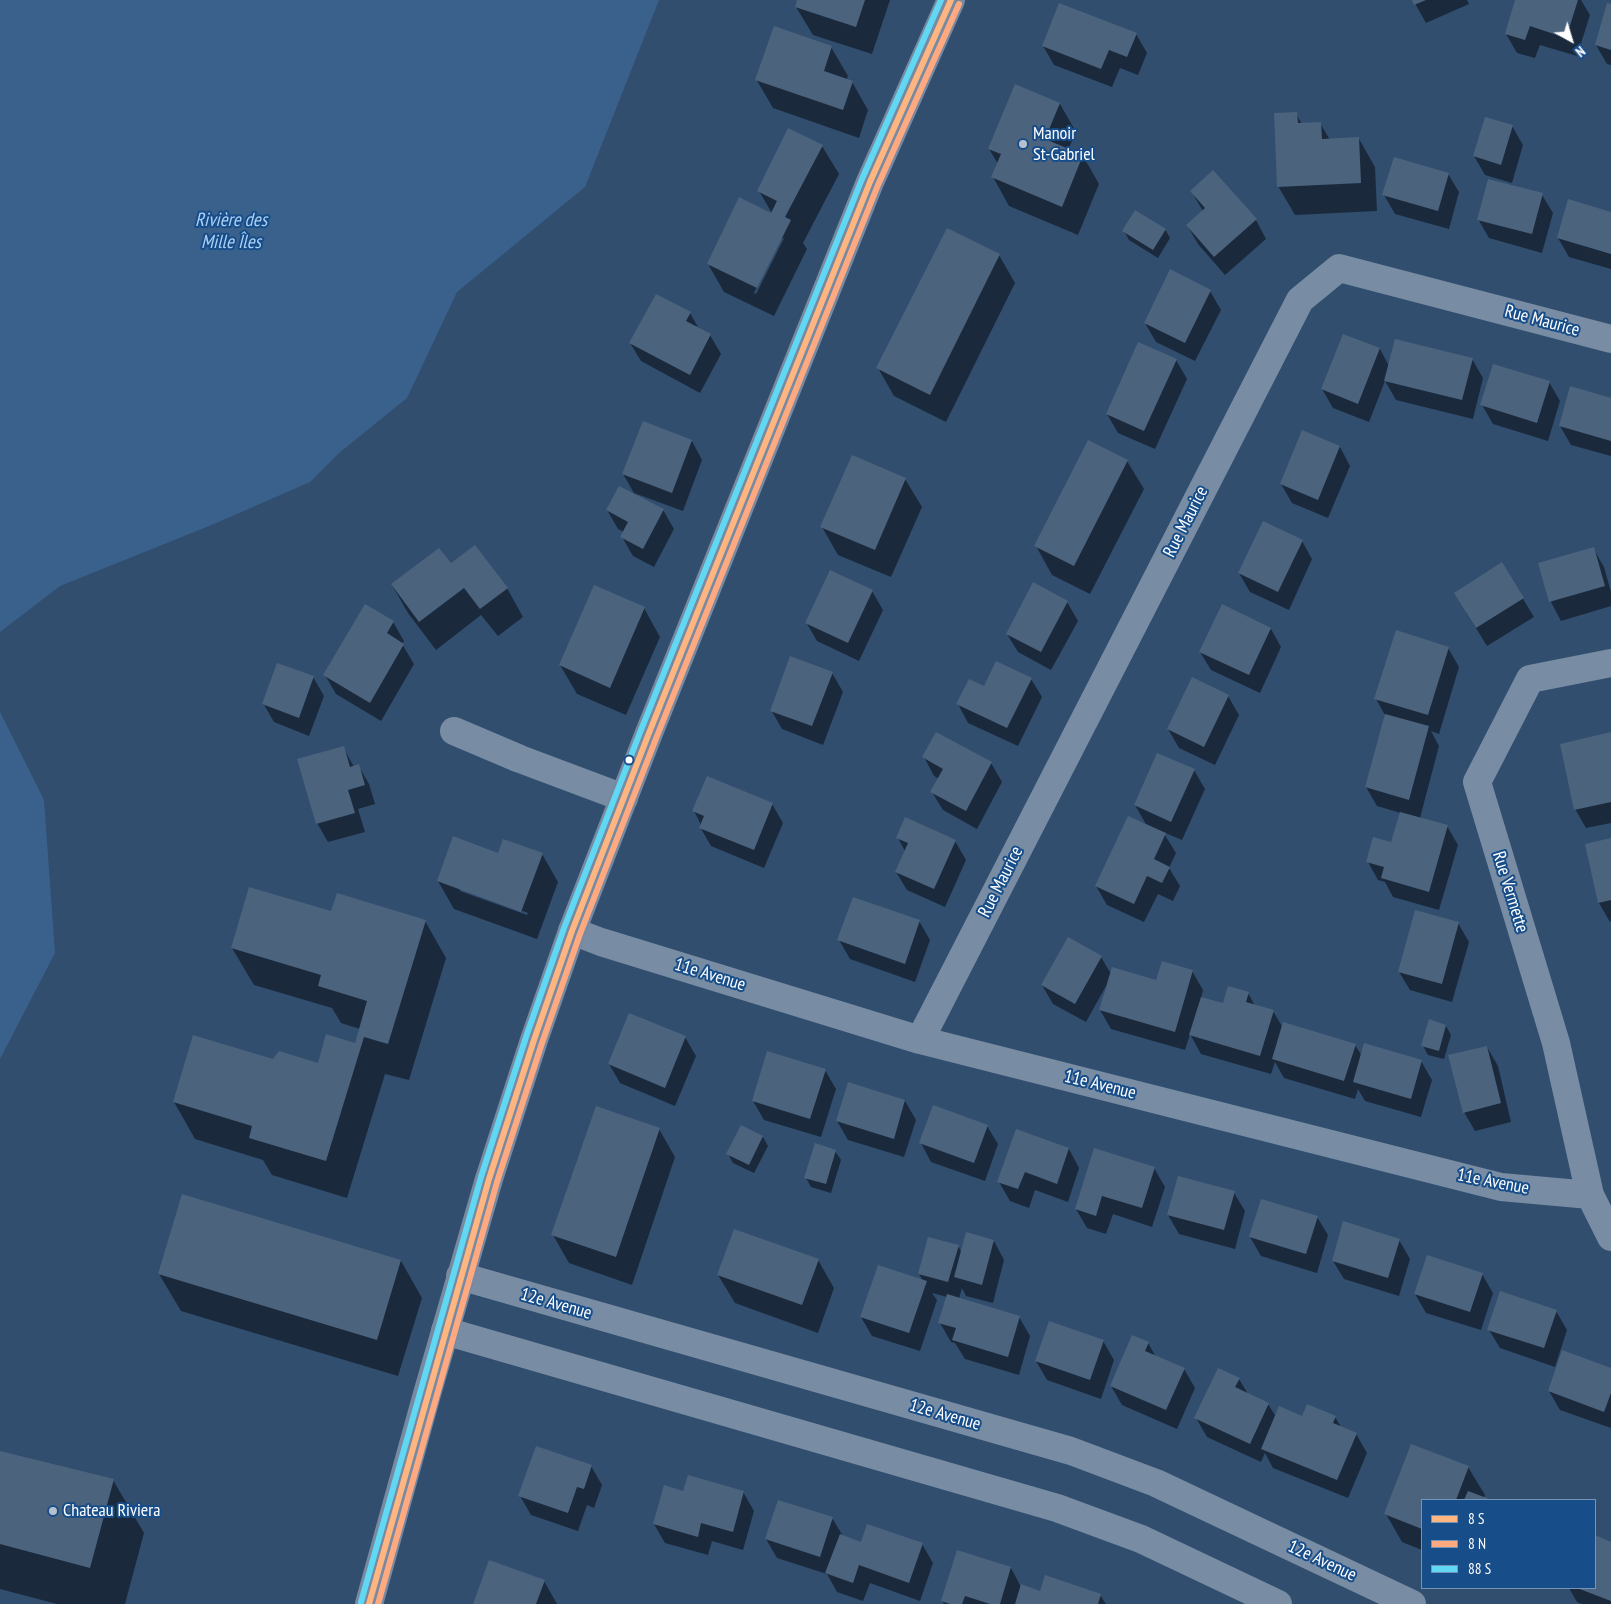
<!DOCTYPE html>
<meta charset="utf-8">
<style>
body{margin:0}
#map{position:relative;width:1611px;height:1604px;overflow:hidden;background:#314e6f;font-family:"PT Sans Narrow",sans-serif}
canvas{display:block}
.legend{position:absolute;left:1421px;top:1499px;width:175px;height:90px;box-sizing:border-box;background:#174d89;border:1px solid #7494b8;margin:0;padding:6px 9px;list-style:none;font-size:15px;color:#fff}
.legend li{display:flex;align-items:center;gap:10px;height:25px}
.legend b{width:25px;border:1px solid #7494b8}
.north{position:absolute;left:1546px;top:15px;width:50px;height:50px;-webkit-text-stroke:4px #174d89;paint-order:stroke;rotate:141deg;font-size:14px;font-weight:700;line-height:20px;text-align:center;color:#fff}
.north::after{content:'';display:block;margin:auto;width:18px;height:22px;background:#fff;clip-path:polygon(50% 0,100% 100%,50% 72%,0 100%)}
</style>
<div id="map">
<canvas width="1611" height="1604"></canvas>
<ul class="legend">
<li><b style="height:6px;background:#ffb580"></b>8 S</li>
<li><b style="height:6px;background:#ffa980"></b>8 N</li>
<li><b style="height:6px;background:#60d8f3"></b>88 S</li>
</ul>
<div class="north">N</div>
</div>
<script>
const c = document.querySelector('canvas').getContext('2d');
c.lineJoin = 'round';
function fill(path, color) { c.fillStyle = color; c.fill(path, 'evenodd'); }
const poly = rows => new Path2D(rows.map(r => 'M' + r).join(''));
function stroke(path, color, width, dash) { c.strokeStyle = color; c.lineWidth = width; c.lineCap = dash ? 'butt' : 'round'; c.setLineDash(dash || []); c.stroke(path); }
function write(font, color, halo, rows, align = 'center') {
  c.font = font + ' "PT Sans Narrow",sans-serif'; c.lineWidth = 4; c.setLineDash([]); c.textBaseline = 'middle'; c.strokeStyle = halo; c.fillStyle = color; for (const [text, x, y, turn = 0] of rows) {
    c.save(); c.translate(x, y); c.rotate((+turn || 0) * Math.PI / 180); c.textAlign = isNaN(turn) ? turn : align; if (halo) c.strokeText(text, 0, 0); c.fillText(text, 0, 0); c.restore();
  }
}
fill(poly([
 [0,0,659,0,585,187,457,292,407,398,339,453,310,482,214,524,60,586,0,632],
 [0,712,44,800,55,953,0,1059]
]), '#3a618b');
fill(poly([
 [799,0,890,0,872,54,813,35,796,7],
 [1413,0,1467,0,1469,4,1426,23],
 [1517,0,1581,0,1590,15,1577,56,1540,45,1535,58,1517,53,1506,34],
 [1611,5,1611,65,1607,64,1596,45],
 [1136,34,1147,53,1138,75,1120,68,1112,87,1054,65,1043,46],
 [831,47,848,76,846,80,852,82,868,110,859,138,773,108,756,79],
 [1060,104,1076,132,1068,150,1083,156,1099,184,1078,235,1009,206,993,177,998,164,989,149],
 [1296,114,1302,124,1320,123,1330,140,1359,139,1375,167,1377,211,1295,215,1278,186],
 [1512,126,1523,145,1512,183,1485,175,1474,156],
 [789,130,822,146,839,174,803,243,807,249,774,316,724,292,708,264,773,215,759,191],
 [781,238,784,238,756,294,754,293],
 [1448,174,1459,192,1449,229,1395,214,1384,195],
 [1191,191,1256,220,1266,239,1225,275,1198,244,1187,225,1203,211],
 [1542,195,1553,213,1542,253,1489,238,1478,219],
 [1611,213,1611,269,1569,257,1558,238],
 [1165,229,1170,238,1158,258,1129,240,1124,231],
 [999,255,1015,283,946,422,894,396,878,368],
 [1210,291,1221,310,1195,361,1156,342,1145,323],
 [690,313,699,329,710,335,721,354,700,393,641,361,630,343],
 [1344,335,1380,349,1389,366,1472,359,1483,378,1473,419,1396,400,1385,381,1369,422,1333,408,1322,389],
 [1176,360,1187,379,1155,449,1118,433,1107,414],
 [1549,382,1560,401,1548,441,1493,424,1482,405],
 [1611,399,1611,456,1571,445,1560,426],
 [643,423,692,441,702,460,683,511,634,493,623,474],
 [1303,432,1340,447,1350,466,1328,518,1292,503,1281,484],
 [1089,442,1127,461,1144,489,1090,594,1052,575,1036,546],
 [905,479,922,507,891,577,838,555,822,527],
 [607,510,663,510,674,529,654,567,633,556,622,537,624,532,618,529],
 [1302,541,1312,559,1289,610,1250,592,1239,573],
 [1593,548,1604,567,1611,592,1611,606,1561,621,1551,602,1540,564],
 [1502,564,1534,617,1487,646,1466,612],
 [450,565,507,588,523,617,498,636,481,615,436,650,408,613,392,585],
 [872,591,883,610,859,661,817,641,806,622],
 [1067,602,1078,621,1051,670,1018,652,1007,634],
 [644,608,660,637,626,715,577,694,560,665],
 [393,622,404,641,402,644,414,664,381,721,336,694,325,675],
 [1271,629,1281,647,1260,693,1211,670,1200,652],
 [1448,648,1459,667,1439,734,1431,731,1439,746,1420,818,1447,826,1458,845,1439,910,1393,897,1385,882,1378,880,1368,862,1392,844,1401,813,1377,806,1366,787,1386,717,1376,699],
 [832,673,843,692,823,745,782,729,771,710],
 [313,677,324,696,309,736,274,722,263,703],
 [1031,679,1042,697,1018,746,968,723,958,704,985,687],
 [1193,679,1228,696,1239,715,1215,765,1179,748,1168,729],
 [1611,734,1611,823,1586,828,1575,809],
 [343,747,354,767,358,765,369,784,375,804,358,809,365,832,328,842,317,823],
 [924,757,991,763,1002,782,977,829,943,810,932,792,939,779,934,776],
 [1194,770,1205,789,1182,840,1163,832,1176,853,1169,868,1180,886,1173,901,1158,894,1144,922,1107,905,1096,886,1147,826,1135,805],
 [772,804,783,823,764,868,711,846,700,827,701,825,694,811],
 [898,838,955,841,966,860,945,907,907,890,896,872,905,851],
 [1611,839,1611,921,1610,922,1599,903,1586,845],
 [542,854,558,882,537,939,454,909,438,881],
 [460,888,528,913,527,915,460,891],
 [332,913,425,921,446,958,409,1080,385,1074,347,1198,272,1175,263,1160,195,1139,174,1102,273,1061,319,1065,355,1044,360,1029,341,1023,332,1008,254,985,232,948],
 [919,921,930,940,915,982,850,959,839,940],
 [1458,923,1469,942,1452,1002,1410,990,1399,972],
 [1101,957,1111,974,1157,982,1192,971,1203,990,1201,998,1223,1005,1248,993,1255,1006,1273,1011,1283,1028,1355,1045,1362,1056,1421,1061,1432,1080,1421,1117,1365,1101,1358,1089,1355,1099,1284,1078,1275,1062,1271,1074,1201,1054,1190,1034,1185,1050,1111,1029,1100,1010,1106,986,1086,1022,1053,1004,1042,985],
 [1446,1026,1451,1035,1444,1059,1428,1055,1423,1046],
 [685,1037,696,1056,675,1106,620,1083,609,1064],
 [1487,1047,1498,1066,1511,1122,1475,1131,1464,1112],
 [825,1070,836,1089,821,1137,764,1120,753,1101],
 [905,1101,916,1120,904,1157,848,1140,837,1121],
 [987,1126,998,1144,985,1181,931,1162,921,1143],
 [659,1129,675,1157,632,1285,569,1263,553,1235],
 [763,1137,768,1146,754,1173,733,1163,728,1154],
 [1069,1149,1079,1168,1068,1202,1035,1190,1029,1208,1010,1201,999,1182],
 [835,1151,841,1160,831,1193,811,1187,806,1178],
 [1154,1168,1165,1187,1152,1227,1113,1214,1106,1234,1087,1228,1076,1209],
 [1234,1193,1245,1211,1235,1249,1179,1234,1168,1215],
 [1317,1217,1328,1235,1317,1273,1261,1256,1250,1237],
 [1399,1240,1410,1259,1399,1296,1344,1279,1333,1261],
 [994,1241,1004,1260,993,1303,966,1296,962,1288,959,1299,1019,1317,1030,1336,1019,1375,965,1359,955,1343,951,1342,940,1323,947,1297,932,1293,937,1300,920,1351,872,1336,861,1317,923,1281,919,1274,958,1246,962,1253],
 [818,1260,834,1288,818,1333,735,1303,718,1275],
 [401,1261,422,1298,398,1376,181,1311,159,1274],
 [1482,1274,1493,1293,1481,1330,1426,1313,1415,1294],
 [1556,1311,1567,1330,1555,1367,1500,1348,1489,1330],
 [1103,1341,1114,1360,1101,1399,1047,1380,1036,1361],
 [1148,1343,1156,1357,1184,1369,1195,1388,1177,1429,1122,1405,1111,1386],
 [1611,1369,1611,1428,1560,1410,1549,1391],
 [1239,1379,1248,1394,1268,1404,1276,1417,1335,1417,1341,1427,1356,1434,1367,1453,1348,1498,1273,1468,1265,1453,1261,1462,1207,1437,1196,1418],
 [0,1452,113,1480,144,1533,125,1604,57,1604,0,1589],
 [591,1466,602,1485,594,1508,587,1505,578,1531,531,1515,520,1496],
 [1468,1467,1485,1495,1484,1498,1489,1500,1422,1500,1422,1550,1402,1542,1386,1514],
 [684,1492,743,1492,754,1511,743,1550,712,1541,708,1555,665,1543,654,1524],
 [832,1518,843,1536,862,1543,922,1544,933,1563,920,1601,870,1583,863,1601,837,1592,827,1574,777,1558,766,1539],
 [1595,1537,1611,1543,1611,1604,1582,1604,1577,1602,1569,1588,1595,1588],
 [1011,1568,1021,1587,1041,1592,1100,1595,1106,1604,944,1604,942,1601],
 [544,1581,557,1604,475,1604]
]), '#0007');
fill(poly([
 [797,0,865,0,856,27,795,7],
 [1412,0,1426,0,1414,5],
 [1515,0,1578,0,1566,38,1530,26,1525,40,1505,34],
 [1059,3,1137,33,1127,57,1109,50,1101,69,1042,46],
 [1607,3,1611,4,1611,50,1595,45],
 [774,26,832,46,824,71,853,81,843,110,755,80],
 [1015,84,1060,103,1045,139,1083,155,1062,207,991,177,1001,154,988,149],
 [1297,112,1298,123,1321,122,1322,139,1359,137,1361,183,1277,187,1274,113],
 [1485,117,1513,125,1501,165,1473,156],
 [788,128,823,145,785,217,791,220,757,288,707,264,739,197,771,213,777,201,757,191],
 [1394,157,1449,173,1438,211,1382,195],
 [1213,170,1257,219,1214,257,1186,225,1205,208,1190,191],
 [1488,179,1543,193,1532,234,1477,220],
 [1568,199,1611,212,1611,254,1557,238],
 [1135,210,1166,229,1153,250,1122,231],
 [947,228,1000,254,930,395,876,368],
 [1170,269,1211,290,1185,343,1144,323],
 [656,294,691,312,686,321,711,334,690,375,629,343],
 [1343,334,1380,348,1358,404,1321,389],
 [1395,339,1473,358,1462,400,1384,381],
 [1138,342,1177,359,1144,431,1106,414],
 [1493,364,1550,381,1537,423,1480,405],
 [1570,386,1611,398,1611,441,1559,426],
 [643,421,692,440,672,493,622,474],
 [1302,430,1340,446,1318,500,1280,484],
 [1088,440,1128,460,1074,566,1034,546],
 [852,455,906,478,875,550,820,527],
 [619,486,664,509,643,549,620,537,628,522,606,510],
 [1263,521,1303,540,1278,592,1238,573],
 [475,545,508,588,480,609,464,588,419,622,391,584,439,548,451,563],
 [1594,547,1605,586,1549,602,1538,563],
 [1502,562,1524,598,1476,628,1454,593],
 [830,570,873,590,848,643,805,623],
 [1033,582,1068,601,1041,652,1006,634],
 [594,585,645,607,610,688,559,665],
 [365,604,394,621,387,633,404,644,370,703,323,675],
 [1222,604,1271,628,1249,675,1199,652],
 [1396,630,1449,647,1428,715,1374,699],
 [790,656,833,672,812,726,770,711],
 [996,661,1032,678,1007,728,956,704,969,679,984,686],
 [277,663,314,676,299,718,262,704],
 [1192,677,1229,695,1204,747,1167,729],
 [1385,714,1429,726,1409,800,1365,787],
 [936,732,992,762,966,811,930,792,943,769,922,757],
 [1611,732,1611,802,1574,810,1560,744],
 [344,746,350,767,359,764,365,785,348,790,355,813,316,824,297,759],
 [1157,753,1195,769,1171,822,1134,805],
 [707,776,773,803,754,850,699,828,704,816,692,811],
 [1400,812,1448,825,1429,892,1381,878,1384,867,1366,862,1373,837,1391,842],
 [1128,816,1166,833,1154,859,1170,867,1162,883,1147,876,1134,904,1095,886],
 [905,817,956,840,934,889,895,872,908,843,896,838],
 [453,836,498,853,503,839,543,853,521,912,437,881],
 [1611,838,1611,900,1598,903,1585,844],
 [249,887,331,911,337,893,426,920,388,1044,364,1037,326,1161,249,1138,252,1126,173,1102,193,1035,273,1059,279,1051,318,1063,326,1034,355,1043,367,1001,318,986,321,975,231,948],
 [853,897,920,920,905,964,837,940],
 [1415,910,1459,922,1442,984,1398,972],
 [1068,937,1102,956,1075,1004,1041,985],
 [1162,961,1193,970,1175,1032,1099,1010,1112,967,1156,980],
 [1228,986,1249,992,1246,1002,1274,1010,1260,1056,1189,1035,1201,997,1223,1003],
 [629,1013,686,1036,665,1088,608,1064],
 [1429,1019,1446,1025,1439,1051,1421,1046],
 [1283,1022,1356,1044,1344,1081,1272,1059],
 [1364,1043,1422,1060,1411,1099,1353,1082],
 [1487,1046,1501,1103,1463,1113,1448,1055],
 [767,1051,826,1069,810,1119,752,1101],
 [848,1082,905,1100,894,1139,836,1121],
 [933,1105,988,1125,974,1163,919,1143],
 [596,1106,660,1128,616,1257,551,1235],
 [741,1125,763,1136,749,1165,726,1154],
 [1016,1129,1069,1148,1057,1184,1025,1172,1018,1189,997,1182],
 [815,1143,836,1150,826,1184,804,1178],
 [1094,1148,1155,1167,1142,1208,1102,1196,1096,1216,1075,1209],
 [1178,1176,1235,1191,1224,1230,1167,1215],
 [182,1194,401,1260,377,1340,158,1274],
 [1261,1199,1318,1216,1306,1254,1249,1237],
 [1343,1221,1400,1239,1388,1278,1332,1261],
 [734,1229,819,1259,802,1305,717,1275],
 [966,1232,994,1240,982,1285,954,1277],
 [928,1237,959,1245,948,1282,918,1274],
 [1427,1255,1483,1273,1470,1312,1414,1294],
 [878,1265,927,1281,909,1333,860,1317],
 [1500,1291,1557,1310,1544,1348,1487,1330],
 [947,1294,1020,1316,1008,1357,952,1340,956,1328,938,1323],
 [1049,1321,1104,1340,1090,1380,1035,1361],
 [1132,1335,1149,1342,1145,1351,1185,1368,1166,1410,1110,1386],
 [1562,1350,1611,1368,1611,1393,1604,1412,1548,1391],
 [1218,1368,1240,1378,1235,1387,1269,1403,1250,1444,1194,1418],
 [1307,1404,1336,1416,1333,1423,1357,1433,1337,1480,1261,1449,1279,1406,1302,1416],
 [1411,1444,1469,1466,1456,1500,1422,1500,1422,1529,1384,1514],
 [536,1446,592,1465,584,1489,577,1487,568,1513,518,1496],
 [0,1451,114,1479,90,1568,0,1544],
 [688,1475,744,1491,733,1532,701,1523,698,1537,653,1524,664,1485,683,1491],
 [1468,1491,1492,1500,1464,1500],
 [778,1500,833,1517,820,1557,765,1539],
 [867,1524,923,1543,909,1583,859,1565,853,1583,825,1573,840,1534,861,1542],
 [1595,1535,1611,1542,1611,1601,1577,1588,1595,1588],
 [957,1550,1011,1567,1000,1604,990,1604,965,1596,962,1604,950,1604,941,1601],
 [489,1560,545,1580,536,1604,473,1604],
 [1045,1575,1101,1594,1098,1604,1015,1604,1021,1584,1040,1591]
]), '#4c637e');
stroke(poly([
 [454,731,520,759,624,798],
 [572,931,601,942,920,1040,1501,1187,1590,1195,1611,1237],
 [920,1040,1300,300,1339,268,1611,339],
 [1590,1195,1556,1043,1477,782,1530,679,1611,663],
 [460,1276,1071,1451,1156,1483,1412,1604],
 [445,1331,1057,1508,1141,1539,1278,1604]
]), '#788da4', 28);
stroke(poly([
 [369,1604,427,1394,489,1179,534,1040,572,931,649,733,870,182,951,0]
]), '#778aa2', 28);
stroke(poly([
 [369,1604,489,1179,534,1040,572,931,649,733,870,182,951,0]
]), '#ffb580', 6);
stroke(poly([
 [378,1604,497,1182,542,1043,580,934,657,736,878,185,959,4]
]), '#ffa980', 6);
stroke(poly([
 [361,1602,481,1177,526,1037,564,928,641,730,862,179,941,0]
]), '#60d8f3', 6);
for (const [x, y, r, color] of [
 [1023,144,5,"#b7c1cd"],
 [629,760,4.5,"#fff"],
 [53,1511,5,"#b7c1cd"]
]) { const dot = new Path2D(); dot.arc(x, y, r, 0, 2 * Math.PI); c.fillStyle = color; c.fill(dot); stroke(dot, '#174d89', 2); }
write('18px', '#fff', '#174d89', [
 ["Manoir",1033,134],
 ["St-Gabriel",1033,155],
 ["Chateau Riviera",63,1511]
], 'left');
write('18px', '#fff', '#174d89', [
 ["Rue Maurice",1542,321,15],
 ["Rue Maurice",1186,522,-63],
 ["Rue Maurice",1001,882,-63],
 ["Rue Vermette",1510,892,73],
 ["11e Avenue",710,975,17],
 ["11e Avenue",1100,1085,14],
 ["11e Avenue",1493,1182,11],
 ["12e Avenue",556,1304,16],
 ["12e Avenue",945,1415,16],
 ["12e Avenue",1322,1561,25]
]);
write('italic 19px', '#abd0f5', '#174d89', [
 ["Rivière des",231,221],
 ["Mille Îles",231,243]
]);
</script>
